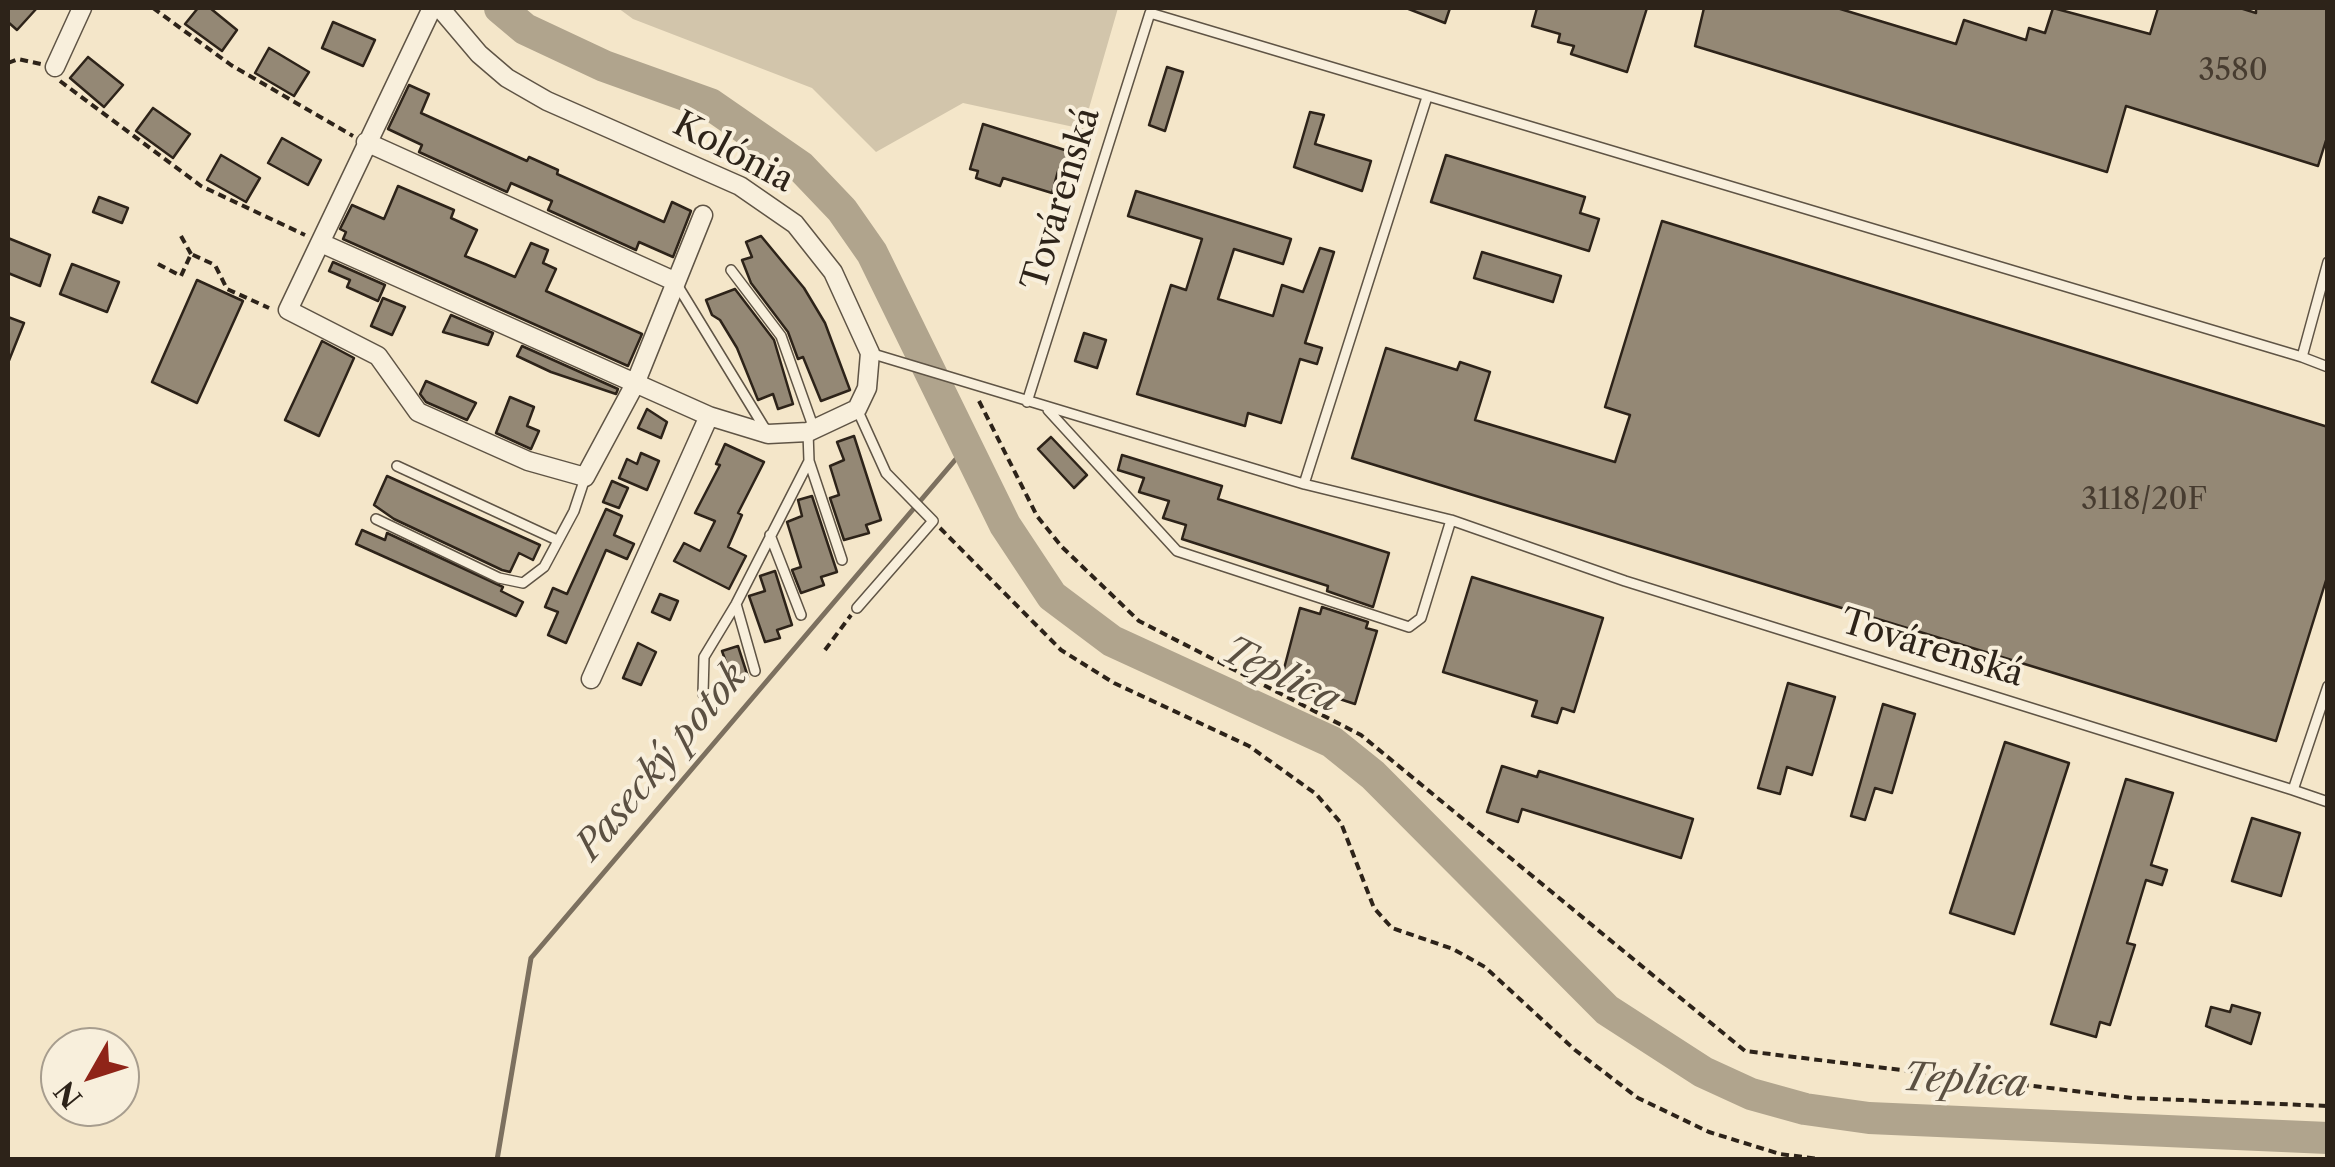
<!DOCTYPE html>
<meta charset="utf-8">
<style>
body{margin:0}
#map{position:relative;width:2335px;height:1167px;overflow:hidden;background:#f4e6c9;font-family:"Libre Caslon Text",serif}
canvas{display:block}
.frame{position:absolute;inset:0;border:10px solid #2d2319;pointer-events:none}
.north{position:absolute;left:40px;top:1027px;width:100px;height:100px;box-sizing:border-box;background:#f8efdc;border:2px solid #a79d8e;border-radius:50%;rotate:231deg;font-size:28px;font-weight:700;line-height:40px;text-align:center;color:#2d2319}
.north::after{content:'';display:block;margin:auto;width:35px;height:45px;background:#8f2418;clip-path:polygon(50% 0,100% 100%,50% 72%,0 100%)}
</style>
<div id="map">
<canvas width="2335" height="1167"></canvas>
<div class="frame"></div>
<div class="north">N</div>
</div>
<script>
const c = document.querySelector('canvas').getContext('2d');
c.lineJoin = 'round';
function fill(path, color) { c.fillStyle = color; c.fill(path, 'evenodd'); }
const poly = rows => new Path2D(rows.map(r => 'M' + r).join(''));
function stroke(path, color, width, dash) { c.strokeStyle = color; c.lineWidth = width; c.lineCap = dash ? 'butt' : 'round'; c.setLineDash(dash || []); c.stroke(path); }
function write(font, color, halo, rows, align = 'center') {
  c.font = font + ' "Libre Caslon Text",serif'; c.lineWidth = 8; c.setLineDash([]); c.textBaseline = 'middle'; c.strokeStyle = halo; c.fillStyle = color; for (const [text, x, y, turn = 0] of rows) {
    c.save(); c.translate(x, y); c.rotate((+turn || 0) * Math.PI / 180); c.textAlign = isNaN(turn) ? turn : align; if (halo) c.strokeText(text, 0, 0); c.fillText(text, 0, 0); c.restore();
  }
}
fill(poly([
 [618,8,1118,8,1083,129,963,103,876,152,812,88,633,19]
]), '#d2c5ab');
stroke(poly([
 [497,1160,531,958,967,446]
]), '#7c705f', 5);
stroke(poly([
 [500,8,525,29,604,66,710,104,801,167,842,210,872,253,1005,525,1052,596,1112,641,1332,742,1373,775,1607,1010,1703,1072,1751,1094,1805,1109,1869,1118,2328,1138]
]), '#b0a48d', 32);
const building = poly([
 [8,8,37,8,17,30,8,22,8,8],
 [198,8,210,8,237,30,222,51,185,24,198,8],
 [1406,8,1450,8,1445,23,1406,8],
 [1537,8,1647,8,1627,72,1571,54,1574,46,1558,42,1560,34,1532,26,1537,8],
 [1704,8,1837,8,1956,44,1964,20,2026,40,2029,28,2045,33,2053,8,2150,34,2158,8,2240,8,2256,13,2256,8,2328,8,2328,134,2318,166,2126,106,2107,172,1695,46,1704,8],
 [333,22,375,40,363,66,322,48,333,22],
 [269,48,309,72,294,96,255,73,269,48],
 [88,57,123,85,104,107,70,78,88,57],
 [1167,67,1183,72,1165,131,1149,125,1167,67],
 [409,85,429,94,421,113,527,161,529,157,558,170,557,174,644,213,664,222,672,202,691,211,673,257,639,242,636,250,548,210,552,201,511,183,507,192,419,152,422,145,388,129,409,85],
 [153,108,190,134,173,158,136,131,153,108],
 [1310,112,1324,115,1315,144,1371,161,1362,191,1294,167,1310,112],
 [983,124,1071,152,1065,172,1058,171,1052,193,1003,178,1000,186,976,178,978,171,970,169,983,124],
 [282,138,321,160,308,185,268,163,282,138],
 [221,155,260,178,246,202,207,180,221,155],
 [1446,155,1585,197,1580,213,1599,219,1589,251,1431,202,1446,155],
 [398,186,454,210,451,218,477,230,465,256,485,264,515,277,531,243,548,250,543,263,556,269,546,291,642,334,628,366,343,239,346,232,340,229,352,205,384,219,398,186],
 [1136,191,1291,239,1283,264,1234,249,1218,299,1273,316,1282,285,1303,292,1320,248,1334,252,1305,343,1322,348,1317,364,1300,359,1281,423,1248,413,1245,426,1137,394,1171,285,1186,290,1202,239,1128,216,1136,191],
 [99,197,128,208,122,223,93,212,99,197],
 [1662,221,2328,427,2328,574,2276,741,1352,458,1386,348,1457,370,1460,362,1490,372,1475,420,1615,462,1630,415,1605,407,1662,221],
 [761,236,804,288,825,323,850,390,821,401,803,357,798,359,788,332,751,283,742,260,752,257,746,242,761,236],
 [8,238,50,255,40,286,8,273,8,238],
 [1482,252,1561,276,1553,302,1474,278,1482,252],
 [333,262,385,285,378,301,347,287,350,280,329,271,333,262],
 [72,264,119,282,107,312,60,294,72,264],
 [197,280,243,301,197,403,152,382,197,280],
 [735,289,774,340,793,404,778,409,773,394,758,400,737,348,720,320,712,315,706,300,735,289],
 [383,298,405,307,392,335,371,326,383,298],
 [451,315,493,333,488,345,443,332,451,315],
 [8,317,24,323,8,363,8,317],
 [1084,333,1106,340,1097,368,1075,361,1084,333],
 [322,341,354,358,319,436,285,420,322,341],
 [522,346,618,389,616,394,551,372,517,356,522,346],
 [426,381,476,403,467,420,426,402,420,394,426,381],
 [510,397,534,407,527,426,539,431,531,449,496,433,510,397],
 [647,409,667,422,661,438,638,428,647,409],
 [854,436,881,520,866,525,869,533,844,540,830,498,839,495,830,466,844,460,837,442,854,436],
 [1051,437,1087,475,1074,488,1038,449,1051,437],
 [725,444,764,462,738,513,742,515,728,547,746,556,729,589,674,561,684,543,700,551,715,521,695,513,720,465,716,464,725,444],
 [641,453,659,461,647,490,619,478,627,459,637,464,641,453],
 [1122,455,1222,486,1218,499,1389,553,1373,607,1327,591,1328,586,1182,539,1186,525,1163,518,1169,501,1139,492,1144,478,1118,470,1122,455],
 [387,476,540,545,533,560,519,553,510,572,502,570,394,519,374,505,387,476],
 [612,481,628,488,619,508,603,502,612,481],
 [812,496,837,572,821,577,824,585,801,593,792,570,801,567,787,522,802,516,798,500,812,496],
 [606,509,622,516,614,535,634,544,627,559,606,550,566,643,548,635,558,612,545,607,553,588,567,594,606,509],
 [362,530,385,540,387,533,503,587,501,591,523,602,516,616,356,544,362,530],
 [775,571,792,625,777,630,780,638,765,642,749,596,765,591,760,576,775,571],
 [1472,577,1603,618,1574,712,1562,708,1557,723,1532,716,1537,701,1443,672,1472,577],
 [660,594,678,601,670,620,652,612,660,594],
 [1322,607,1368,622,1366,628,1377,631,1355,704,1281,680,1300,608,1320,614,1322,607],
 [638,643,656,652,641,685,623,678,638,643],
 [738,646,748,677,733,682,722,651,738,646],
 [1788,683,1835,697,1812,775,1787,767,1780,794,1758,788,1788,683],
 [1883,704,1915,714,1892,793,1875,788,1865,820,1851,816,1883,704],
 [2005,742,2069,763,2014,934,1950,913,2005,742],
 [1502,766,1537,777,1539,771,1693,819,1681,858,1522,809,1518,822,1487,812,1502,766],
 [2126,779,2173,793,2151,865,2167,870,2162,885,2146,880,2127,943,2135,945,2110,1025,2100,1022,2096,1037,2051,1024,2126,779],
 [2252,818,2300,833,2281,896,2232,881,2252,818],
 [2232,1005,2260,1013,2251,1044,2206,1026,2211,1007,2230,1012,2232,1005]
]);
fill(building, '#948875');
stroke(building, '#2d2319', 2.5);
const service = poly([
 [2328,262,2302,357,2328,367],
 [731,270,781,336,814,429],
 [676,283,767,432],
 [870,353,1304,484,1451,520,1625,581,2293,790,2328,686],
 [1027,402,1150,13,2302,357],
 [1048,410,1177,551,1409,627,1421,618,1451,520],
 [808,432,809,461,842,560],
 [397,466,557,540],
 [1304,484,1427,97],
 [376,519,499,578,523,583,544,567,574,511,585,478],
 [770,535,801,615],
 [736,604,755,671],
 [857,608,933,521,886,473,857,409],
 [703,694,704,657,736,604,809,461],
 [2293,790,2328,802]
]);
const minor = poly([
 [432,8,288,310,378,356,418,412,528,461,585,477,635,384,703,215],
 [55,67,82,8],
 [366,142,674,281],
 [321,243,709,416,768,434,808,432,857,409,867,388,870,353,833,272,795,224,740,186,547,101,507,78,479,54,440,8],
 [591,679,709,416]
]);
stroke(service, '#5f5445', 12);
stroke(minor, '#5f5445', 21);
stroke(poly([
 [153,8,231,65,353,136],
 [8,63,18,59,41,64],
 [60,81,201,186,305,235],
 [181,236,191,254],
 [158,264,181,276,191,254,215,265,227,289,269,308],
 [979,401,1037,516,1062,547,1139,621,1361,735,1745,1051,2132,1098,2328,1106],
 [940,528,1061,650,1114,683,1249,746,1316,794,1341,823,1374,908,1392,928,1453,949,1485,967,1575,1050,1638,1098,1709,1132,1780,1154,1826,1160],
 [825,650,851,615]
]), '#2d2319', 4, [8, 5]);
stroke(service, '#f8efdc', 9);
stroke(minor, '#f8efdc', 18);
write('30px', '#473c30', null, [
 ["3580",2233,71],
 ["3118/20F",2144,500]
]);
write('35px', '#2d2319', '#f8efdc', [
 ["Kolónia",733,153,28],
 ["Továrenská",1062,199,-73],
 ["Továrenská",1932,649,17]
]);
write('italic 38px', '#5b5042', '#f8efdc', [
 ["Teplica",1281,676,26],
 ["Pasecký potok",662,762,-50],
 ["Teplica",1965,1082,3]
]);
</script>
